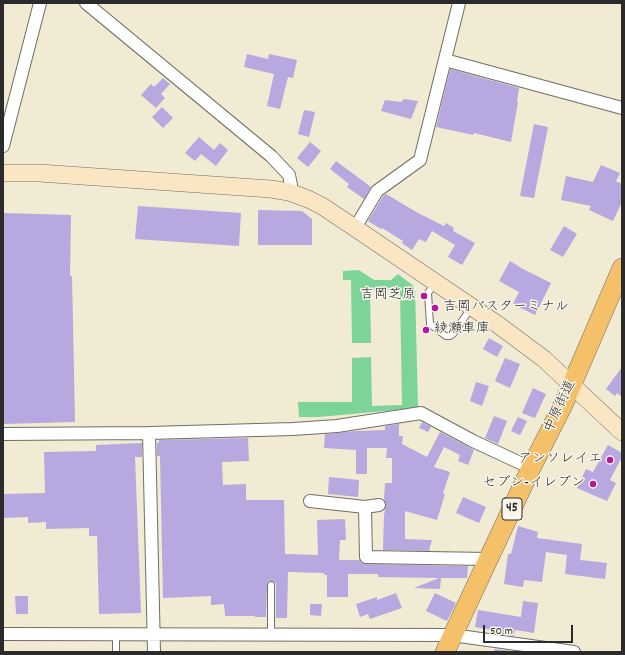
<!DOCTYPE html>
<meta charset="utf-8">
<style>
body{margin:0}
#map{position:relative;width:625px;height:655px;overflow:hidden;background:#f0ebd2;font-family:Dekko,sans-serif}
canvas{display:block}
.frame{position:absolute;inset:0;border:4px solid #2b2b2b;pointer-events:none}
.scale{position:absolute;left:483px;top:625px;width:90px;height:18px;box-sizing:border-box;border:2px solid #2b2b2b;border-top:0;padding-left:5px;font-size:12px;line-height:14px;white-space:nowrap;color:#2b2b2b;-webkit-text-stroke:3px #fbf7ec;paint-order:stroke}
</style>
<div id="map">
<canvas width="625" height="655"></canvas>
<div class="frame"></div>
<div class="scale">50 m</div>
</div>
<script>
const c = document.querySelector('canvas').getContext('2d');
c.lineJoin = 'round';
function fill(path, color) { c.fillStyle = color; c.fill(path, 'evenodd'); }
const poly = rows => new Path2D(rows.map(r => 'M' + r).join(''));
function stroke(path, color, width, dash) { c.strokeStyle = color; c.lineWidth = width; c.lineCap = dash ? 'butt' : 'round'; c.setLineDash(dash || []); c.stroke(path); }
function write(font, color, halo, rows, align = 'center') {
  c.font = font + ' Dekko,"Klee One",sans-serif'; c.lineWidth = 3; c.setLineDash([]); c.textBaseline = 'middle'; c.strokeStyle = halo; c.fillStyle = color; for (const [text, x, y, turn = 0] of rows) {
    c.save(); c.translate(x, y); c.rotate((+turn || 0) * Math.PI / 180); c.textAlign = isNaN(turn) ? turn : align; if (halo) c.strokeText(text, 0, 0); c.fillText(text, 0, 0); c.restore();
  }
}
fill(poly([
 [359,270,374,280,391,280,398,274,415,287,418,408,319,417,299,417,298,402,352,402,352,358,371,357,372,406,402,405,400,290,370,291,371,343,352,343,351,280,343,280,343,271]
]), '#7cd499');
fill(poly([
 [247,54,268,59,269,54,297,60,293,78,288,77,280,109,267,106,274,74,244,67],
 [450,69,519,88,517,102,518,102,511,142,474,133,473,135,436,127],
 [163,78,170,84,161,94,165,98,156,108,141,95,151,84,154,87],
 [404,99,418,101,411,119,381,111,385,100,401,102],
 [162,107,173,118,163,128,152,117],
 [304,110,315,112,309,137,298,134],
 [534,124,548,127,534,198,520,196],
 [199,137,214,150,220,143,228,150,216,166,201,154,195,161,185,153],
 [310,142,321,151,308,167,297,158],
 [336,161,371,187,364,199,347,187,349,184,330,169],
 [601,165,620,173,616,181,622,184,622,202,613,221,589,210,591,206,561,200,566,176,593,182],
 [386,194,418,213,444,226,446,223,454,228,453,231,475,243,462,265,448,257,455,245,432,231,426,242,419,239,412,250,402,243,403,241,382,228,381,229,368,221,383,196],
 [138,206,241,213,239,246,135,239],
 [258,210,302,211,312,219,312,245,258,245],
 [3,213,71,215,70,276,72,276,75,422,3,424],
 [564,226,577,234,563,257,550,250],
 [510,261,523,269,551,283,535,315,513,304,519,292,499,281],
 [489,338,503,346,497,357,483,349],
 [505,358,520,364,510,388,495,381],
 [622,367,622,397,617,393,615,396,606,389],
 [476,382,489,386,482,406,470,401],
 [533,388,546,394,535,418,522,413],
 [494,416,507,421,498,444,485,438],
 [518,417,527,421,520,435,511,431],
 [422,422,431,427,428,432,419,428],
 [399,424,399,436,403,436,402,444,427,457,440,432,474,450,468,465,458,461,460,455,444,447,434,467,450,472,443,493,445,494,437,520,405,511,405,539,432,540,429,550,431,551,383,550,384,515,386,504,384,500,385,483,392,483,392,458,386,458,387,448,367,448,367,474,356,474,356,450,324,448,325,434,356,431,385,430,385,426],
 [248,438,249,461,222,462,223,485,246,484,246,500,284,500,285,554,318,555,317,520,345,519,346,540,340,540,339,560,359,560,362,563,366,564,468,566,467,578,441,578,440,589,414,588,439,578,378,577,378,574,348,574,348,597,327,597,327,575,324,575,324,573,288,572,287,618,276,618,276,585,275,582,271,581,268,581,267,585,266,617,255,617,255,616,225,616,224,604,211,605,211,596,163,598,160,456,157,456,157,443,159,443,159,440],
 [142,443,142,457,135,457,141,613,99,614,97,536,89,536,89,528,46,529,46,522,28,523,28,517,3,518,3,494,45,493,44,452,96,451,96,445],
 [608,445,622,453,622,457,610,480,616,483,607,501,577,488,586,469,593,472],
 [329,477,359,480,358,497,328,494],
 [463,497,486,507,479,523,456,513],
 [518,526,538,532,537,538,582,544,580,560,607,563,605,579,565,574,567,555,546,552,542,582,524,580,523,587,504,584,508,554,511,554],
 [396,593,402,608,370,619,368,614,360,617,356,604,377,597,377,600],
 [435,593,456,603,447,621,426,611],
 [15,596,28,596,28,614,16,614],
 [523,601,538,603,534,633,515,630,514,636,497,634,497,631,475,627,478,610,521,617],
 [310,604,322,604,321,616,310,615],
 [495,649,511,651,511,652,494,652]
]), '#b7a8e0');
const lane = poly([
 [435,283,428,293,430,324,446,336,450,336,453,334,471,308],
 [271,585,271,634],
 [116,652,116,634]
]);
const street = poly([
 [86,3,271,156,289,175,291,185,289,192],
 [445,60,622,108],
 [3,146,40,3],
 [355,228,377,191,420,160,459,3],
 [149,433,154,652],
 [3,434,149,433,293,429,337,426,421,413,473,441,531,468],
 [310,501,365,507,379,505],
 [365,507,366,557,488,559],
 [3,634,452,635,574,652]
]);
const secondary = poly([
 [3,173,39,173,271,189,289,192,308,199,322,206,355,228,497,324,544,359,622,432]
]);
const primary = poly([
 [445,652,531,468,563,405,622,268]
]);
stroke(lane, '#706e65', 8);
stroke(street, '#706e65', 14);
stroke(secondary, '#706e65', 18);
stroke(primary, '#706e65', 20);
stroke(lane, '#fff', 6);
stroke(street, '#fff', 12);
stroke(secondary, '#fbe6c3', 17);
stroke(primary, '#f4c16a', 19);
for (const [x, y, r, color] of [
 [424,296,4,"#b5179e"],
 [435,308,4,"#b5179e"],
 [426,330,4,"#b5179e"],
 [610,460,4,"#b5179e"],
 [593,484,4,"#b5179e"]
]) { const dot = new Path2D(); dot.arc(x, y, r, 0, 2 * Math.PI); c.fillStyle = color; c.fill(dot); stroke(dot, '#fbf7ec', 1.5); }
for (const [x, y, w] of [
 [512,509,20]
]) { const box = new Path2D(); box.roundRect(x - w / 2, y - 11, w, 22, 3); c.fillStyle = '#fbf7ec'; c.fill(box); stroke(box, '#2b2b2b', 1); }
write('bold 13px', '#2b2b2b', null, [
 ["45",512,509]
]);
write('14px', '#2b2b2b', '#fbf7ec', [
 ["吉岡芝原",416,296],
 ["吉岡バスターミナル",443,308,"left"],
 ["綾瀬車庫",434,330,"left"],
 ["アンソレイエ",602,460],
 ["セブン-イレブン",585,484]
], 'right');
write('14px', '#2b2b2b', '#fbf7ec', [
 ["中原街道",561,407,-65]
]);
</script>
